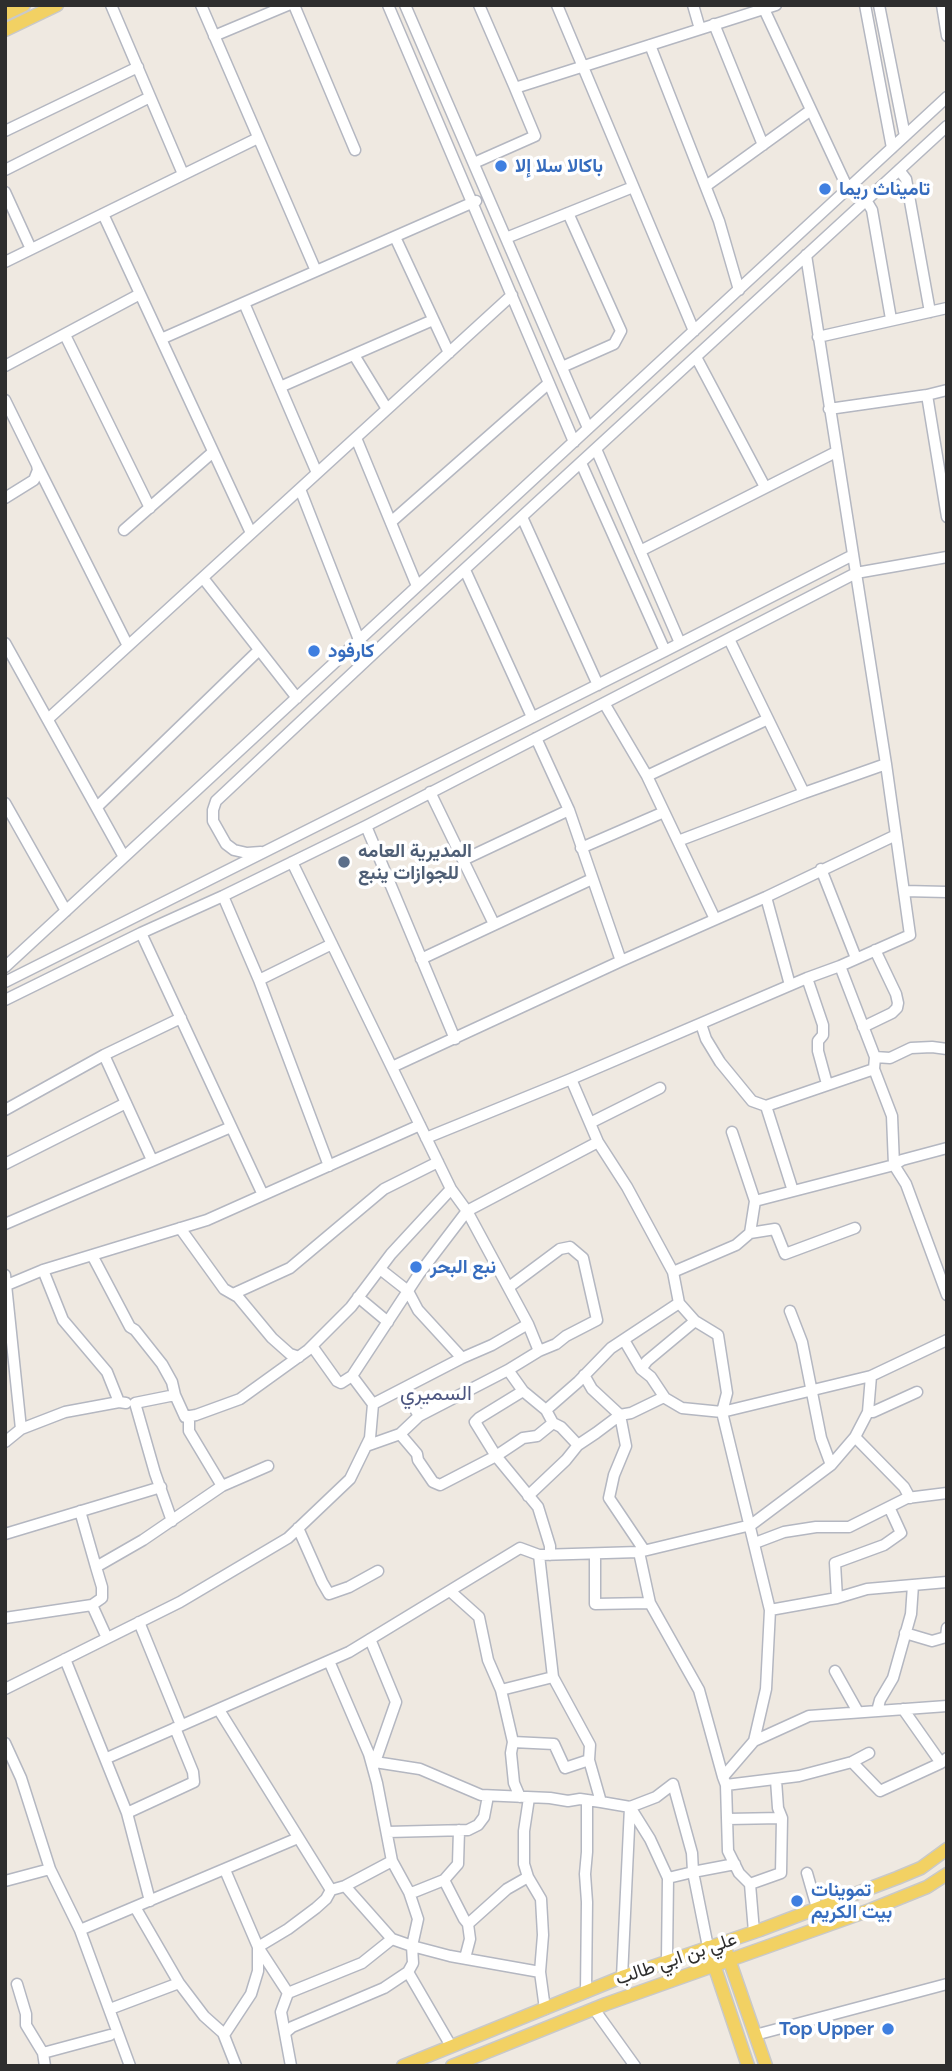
<!DOCTYPE html>
<meta charset="utf-8">
<style>
body{margin:0}
#map{position:relative;width:952px;height:2071px;overflow:hidden;background:#efe9e1;font-family:Raleway,sans-serif}
canvas{display:block}
.frame{position:absolute;inset:0;border:7px solid #2e2e2e;pointer-events:none}
</style>
<div id="map">
<canvas width="952" height="2071"></canvas>
<div class="frame"></div>
</div>
<script>
const c = document.querySelector('canvas').getContext('2d');
c.lineJoin = 'round';
const poly = rows => new Path2D(rows.map(r => 'M' + r).join(''));
function stroke(path, color, width, dash) { c.strokeStyle = color; c.lineWidth = width; c.lineCap = dash ? 'butt' : 'round'; c.setLineDash(dash || []); c.stroke(path); }
function write(font, color, halo, rows, align = 'center') {
  c.font = font + ' Raleway,Vazirmatn,sans-serif'; c.lineWidth = 7; c.setLineDash([]); c.textBaseline = 'middle'; c.strokeStyle = halo; c.fillStyle = color; for (const [text, x, y, turn = 0] of rows) {
    c.save(); c.translate(x, y); c.rotate((+turn || 0) * Math.PI / 180); c.textAlign = isNaN(turn) ? turn : align; if (halo) c.strokeText(text, 0, 0); c.fillText(text, 0, 0); c.restore();
  }
}
const minor = poly([
 [111,5,183,174],
 [201,5,316,271],
 [294,5,355,150],
 [388,5,574,442],
 [405,5,588,428],
 [479,5,515,88],
 [557,5,694,331],
 [693,5,700,29],
 [865,5,892,148],
 [879,5,905,136],
 [942,5,947,36],
 [764,9,848,189],
 [714,24,763,145],
 [214,36,288,5],
 [650,45,719,221,739,290],
 [5,131,138,67],
 [474,163,535,136,515,88,776,5],
 [5,170,150,97],
 [899,170,906,179,930,312],
 [706,186,811,110],
 [5,192,31,249],
 [866,200,872,210,891,319],
 [103,214,251,533],
 [395,237,449,353],
 [506,238,633,187],
 [5,262,258,138],
 [244,303,317,473],
 [65,335,150,508],
 [818,337,947,308],
 [161,339,476,201],
 [354,355,387,409],
 [696,357,765,487],
 [5,366,140,294],
 [562,367,614,344,621,331,568,213],
 [280,387,433,320],
 [927,395,947,517],
 [5,400,37,465,38,470,34,480,5,498],
 [829,409,927,395,947,390],
 [356,438,417,586],
 [596,449,680,643],
 [581,463,665,651],
 [37,465,128,646],
 [300,489,359,640],
 [522,517,598,685],
 [391,522,549,383],
 [124,530,213,452],
 [640,551,836,452],
 [465,570,532,717],
 [203,578,297,698],
 [729,639,804,793],
 [5,643,124,857],
 [604,703,647,776,715,919],
 [48,719,512,295],
 [536,738,569,810,621,961],
 [647,776,768,719],
 [430,792,494,924],
 [5,803,66,911],
 [97,807,259,650],
 [366,826,455,1039],
 [678,841,804,793,886,764],
 [581,848,664,812],
 [261,852,247,853,234,850,226,844,213,821,213,810,216,801,405,624,947,126],
 [463,860,569,810],
 [821,869,856,958],
 [904,891,947,892],
 [223,896,259,980,329,1166],
 [766,897,790,985],
 [141,933,263,1195],
 [421,959,592,879],
 [840,966,875,1057,874,1069,892,1116,894,1165,906,1184,947,1295],
 [5,967,947,97],
 [807,978,823,1025,823,1035,818,1041,818,1051,827,1084],
 [259,980,332,944],
 [5,982,665,651,853,555],
 [5,1000,141,933,223,896,366,826,856,573,947,557],
 [701,1024,706,1039,720,1062,752,1101,766,1106],
 [863,1027,892,1013,897,1008,898,1003,896,994,875,950],
 [104,1055,152,1160],
 [875,1057,890,1058,911,1048,932,1047,947,1049],
 [392,1067,621,961,766,897,896,835],
 [571,1079,598,1142,627,1187,673,1272,679,1303,695,1321,718,1335,727,1393,722,1412,770,1610,766,1689,754,1741,723,1777,726,1785,728,1851,739,1873,750,1884,754,1932],
 [5,1110,104,1055,181,1018],
 [590,1123,660,1088],
 [732,1132,755,1201,750,1233],
 [426,1138,571,1079,807,978,840,966,910,935,886,764,806,255],
 [5,1164,126,1103],
 [793,1191,766,1106,874,1069],
 [755,1201,894,1165,902,1160,947,1148],
 [5,1224,231,1127],
 [180,1228,224,1289,238,1297,272,1338,290,1354,299,1357],
 [92,1255,130,1327,135,1330,162,1364,172,1382,175,1395,185,1417,196,1415,240,1399,308,1350,351,1307,391,1254,451,1189],
 [380,1269,408,1291,418,1310,462,1358],
 [43,1270,63,1320,107,1372,119,1402],
 [673,1272,736,1245,750,1233,775,1229,785,1254,855,1228],
 [5,1275,21,1429,5,1442],
 [7,1285,43,1270,207,1220,420,1125],
 [233,1294,290,1268,384,1189,438,1162],
 [358,1297,388,1322],
 [790,1311,802,1342,821,1438,831,1465],
 [624,1340,641,1369,651,1377,665,1398,682,1408,722,1412,871,1376,947,1340],
 [312,1346,337,1381,341,1383,352,1376],
 [539,1351,528,1324,467,1211,598,1142],
 [641,1369,647,1361,695,1321],
 [508,1370,523,1391,546,1410,553,1423,561,1427,578,1445],
 [584,1375,592,1389,620,1415,626,1446,614,1475,609,1498,644,1550],
 [403,1389,419,1416],
 [523,1391,479,1418,475,1422,496,1456,538,1507,550,1546,550,1555],
 [373,1404,462,1358,492,1345,528,1324],
 [546,1410,578,1382,611,1348,679,1303],
 [868,1412,873,1412,917,1392],
 [21,1429,65,1412,119,1402,126,1403],
 [400,1434,417,1454,418,1460,433,1482,440,1485,496,1456,523,1438,537,1436,553,1423],
 [855,1437,904,1487,910,1498],
 [366,1446,400,1434,419,1416,508,1370,539,1351,556,1344,566,1336,597,1320,583,1258,570,1247,560,1249,509,1287],
 [222,1486,268,1466],
 [528,1496,566,1460,578,1445,596,1433,620,1415,631,1413,664,1397],
 [80,1511,96,1567],
 [172,1521,155,1473,135,1403,175,1395],
 [298,1528,322,1582,329,1594,349,1587,378,1571],
 [5,1534,161,1487],
 [755,1543,784,1532,816,1527,849,1527,907,1498,947,1493],
 [639,1552,650,1603,699,1690,723,1777],
 [595,1554,595,1604,650,1603],
 [450,1591,479,1617,488,1660,501,1690,513,1742,511,1753,514,1783,520,1797],
 [837,1598,835,1563,884,1545,901,1533,890,1509],
 [92,1605,102,1598,102,1587,96,1567,143,1540,222,1486,189,1431,189,1416],
 [770,1610,837,1598,867,1589,947,1582],
 [5,1618,92,1605,107,1638],
 [139,1622,181,1725],
 [905,1633,932,1641,946,1637,947,1628],
 [370,1639,396,1702,375,1762],
 [65,1659,127,1813,150,1901],
 [329,1661,369,1754,377,1783,392,1861,409,1892,418,1919,412,1946,450,1956,540,1972],
 [835,1671,858,1712],
 [5,1689,180,1602,288,1538,350,1479,370,1438,373,1404,352,1376,419,1274,467,1211,451,1189,292,862],
 [501,1690,553,1677],
 [903,1709,941,1763,947,1758],
 [219,1710,331,1890,345,1886,392,1939,412,1946,413,1963,408,1972,451,2046],
 [877,1711,880,1700,893,1678,911,1614,913,1585],
 [754,1741,809,1716,947,1706],
 [513,1742,554,1744,565,1768,589,1760],
 [5,1743,21,1778,50,1869,80,1930,130,2066],
 [370,1756,375,1762,420,1769,481,1795,550,1798,568,1801,580,1799,601,1802],
 [107,1758,349,1652,520,1548,539,1555],
 [852,1762,880,1791,941,1763],
 [726,1785,799,1776,852,1762,869,1753],
 [529,1798,524,1831,524,1864,528,1877,541,1899,543,1935,540,1972,545,2009],
 [127,1813,194,1782,193,1772,175,1728],
 [727,1819,782,1818],
 [387,1832,468,1830,478,1825,484,1817,488,1796],
 [225,1870,258,1947,288,1993,281,2012,291,2066],
 [807,1873,817,1908],
 [444,1880,464,1919,468,1924,470,1939,465,1958],
 [5,1881,50,1869],
 [750,1884,781,1873,782,1818,778,1808,776,1780],
 [345,1886,392,1861],
 [409,1892,414,1892,444,1880,458,1864,459,1830],
 [135,1907,179,1983,204,2016,223,2033,236,2066],
 [468,1924,507,1889,528,1877],
 [80,1930,298,1838],
 [708,1947,693,1872,735,1864],
 [667,1960,668,1878,650,1839,630,1807,601,1802,589,1760,590,1745,553,1677,539,1555,639,1552,751,1525,831,1465,855,1437,868,1412,871,1376],
 [622,1977,630,1807,656,1797,673,1784,692,1853,693,1872,668,1878],
 [17,1984,26,2014,26,2025,43,2053,45,2066],
 [586,1992,587,1902,585,1874,587,1852,587,1801],
 [288,1993,362,1963,392,1939],
 [110,2009,179,1983],
 [594,2009,635,2066],
 [285,2033,292,2027,384,1988,408,1972],
 [224,2035,251,1994,258,1971,258,1947,288,1929,316,1908,326,1899,331,1890],
 [755,2035,947,1984],
 [43,2053,110,2035]
]);
const major = poly([
 [5,14,24,5],
 [5,30,57,5],
 [723,1942,766,2066],
 [708,1947,748,2066],
 [403,2066,622,1977,760,1930,897,1878,921,1868,947,1849],
 [452,2066,606,2004,870,1910,927,1887,947,1874]
]);
stroke(minor, '#b4b7c1', 13);
stroke(major, '#c9c9c9', 15);
stroke(minor, '#fff', 10);
stroke(major, '#f2d163', 12);
for (const [x, y, r, color] of [
 [501,166,7,"#3f7fe0"],
 [825,189,7,"#3f7fe0"],
 [314,651,7,"#3f7fe0"],
 [344,862,7,"#5c6f8a"],
 [416,1267,7,"#3f7fe0"],
 [797,1901,7,"#3f7fe0"],
 [888,2029,7,"#3f7fe0"]
]) { const dot = new Path2D(); dot.arc(x, y, r, 0, 2 * Math.PI); c.fillStyle = color; c.fill(dot); stroke(dot, '#fff', 2.5); }
write('bold 19px', '#366cbe', '#fff', [
 ["باكالا سلا إلا",515,166],
 ["تاميناث ريما",839,189],
 ["كارفود",328,651],
 ["نبع البحر",430,1267],
 ["تموينات",811,1890],
 ["بيت الكريم",811,1912],
 ["Top Upper",874,2029,"right"]
], 'left');
write('bold 19px', '#4e5e75', '#fff', [
 ["المديرية العامه",358,851],
 ["للجوازات ينبع",358,873]
], 'left');
write('19px', '#2e2e2e', '#fff', [
 ["علي بن ابي طالب",676,1959,-19]
]);
write('21px', '#4d5680', '#fff', [
 ["السميري",436,1394]
]);
</script>
